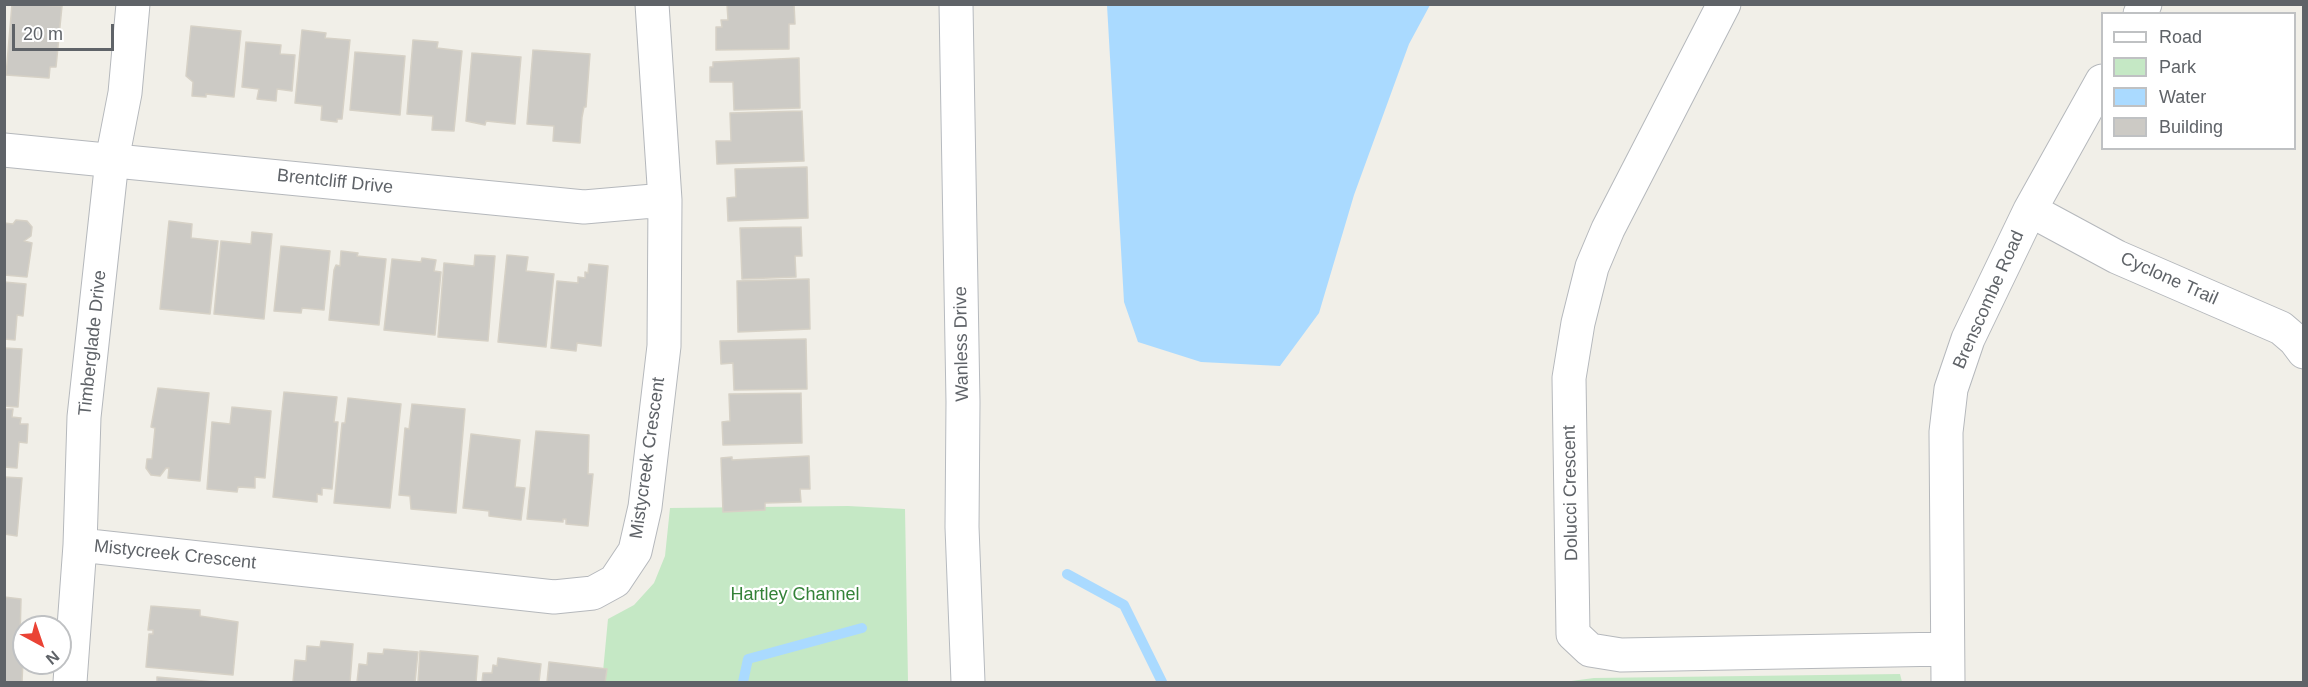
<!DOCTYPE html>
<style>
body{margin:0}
#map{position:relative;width:2308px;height:687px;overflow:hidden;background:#f1efe8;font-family:Helvetica,sans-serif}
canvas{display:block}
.frame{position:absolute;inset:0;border:6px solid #5f6368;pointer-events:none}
.legend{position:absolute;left:2101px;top:12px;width:195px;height:138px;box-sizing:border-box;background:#fff;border:2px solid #bfc1c3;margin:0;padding:8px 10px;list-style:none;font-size:18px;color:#5f6368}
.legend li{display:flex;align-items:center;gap:12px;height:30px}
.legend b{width:30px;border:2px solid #bfc1c3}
.north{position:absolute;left:12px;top:615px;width:60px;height:60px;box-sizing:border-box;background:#fff;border:2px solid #bfc1c3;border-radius:50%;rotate:140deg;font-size:16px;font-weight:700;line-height:24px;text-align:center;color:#5f6368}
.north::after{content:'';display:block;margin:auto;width:21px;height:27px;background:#ea4335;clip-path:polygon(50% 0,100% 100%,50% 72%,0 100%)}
.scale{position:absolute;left:12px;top:24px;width:102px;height:27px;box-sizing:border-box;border:3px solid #5f6368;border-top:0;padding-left:8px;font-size:18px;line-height:21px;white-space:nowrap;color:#5f6368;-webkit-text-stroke:4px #fff;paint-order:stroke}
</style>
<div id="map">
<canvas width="2308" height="687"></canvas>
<div class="frame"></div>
<ul class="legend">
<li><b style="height:8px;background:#fff"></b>Road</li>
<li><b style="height:16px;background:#c5e8c5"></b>Park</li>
<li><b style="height:16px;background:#aadaff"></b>Water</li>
<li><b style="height:16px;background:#cccac5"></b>Building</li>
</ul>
<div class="north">N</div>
<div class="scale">20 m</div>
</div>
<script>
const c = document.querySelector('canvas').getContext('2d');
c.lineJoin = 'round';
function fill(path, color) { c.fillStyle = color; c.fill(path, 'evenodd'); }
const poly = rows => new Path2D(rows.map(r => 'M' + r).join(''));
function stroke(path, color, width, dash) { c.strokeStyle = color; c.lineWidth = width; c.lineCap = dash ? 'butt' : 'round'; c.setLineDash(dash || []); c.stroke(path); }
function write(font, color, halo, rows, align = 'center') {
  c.font = font + ' Helvetica,sans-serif'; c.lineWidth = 4.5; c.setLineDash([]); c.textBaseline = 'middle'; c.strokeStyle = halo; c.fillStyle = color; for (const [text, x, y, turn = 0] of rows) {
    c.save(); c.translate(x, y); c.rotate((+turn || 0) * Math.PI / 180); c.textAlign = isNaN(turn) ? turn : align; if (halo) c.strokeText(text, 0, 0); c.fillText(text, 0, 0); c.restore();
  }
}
fill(poly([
 [848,506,905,509,908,682,602,682,608,619,634,605,654,583,665,556,670,508],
 [1900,674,1902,682,1564,682,1594,678]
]), '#c5e8c5');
fill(poly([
 [1107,5,1430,5,1409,44,1354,195,1319,313,1280,366,1201,362,1138,342,1124,302]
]), '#aadaff');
stroke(poly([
 [1067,574,1124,605,1162,682],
 [743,682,748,659,862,628]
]), '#aadaff', 10);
const building = poly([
 [12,4,62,6,56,67,50,67,49,78,6,75,12,4],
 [727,4,794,4,795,24,789,24,789,49,716,50,716,27,722,27,721,20,728,20,727,4],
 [191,26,241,31,234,97,206,94,206,97,192,96,193,82,186,76,191,26],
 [302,30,326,33,325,38,350,40,342,119,337,119,337,122,321,120,322,106,295,103,302,30],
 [413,40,438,42,437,48,462,51,454,131,432,130,433,116,407,114,413,40],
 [246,42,281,45,280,54,295,55,292,91,277,89,276,101,257,99,259,89,242,87,246,42],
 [533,50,590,54,586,107,584,107,582,117,580,143,553,141,554,126,527,124,533,50],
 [355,52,405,56,400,115,350,110,355,52],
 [472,53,521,57,515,124,486,121,485,125,466,121,472,53],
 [799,58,800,108,734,110,733,82,710,82,710,67,713,67,713,62,799,58],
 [802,111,804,161,717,164,716,141,731,141,730,113,802,111],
 [807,167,808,218,728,221,727,198,736,197,735,169,807,167],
 [16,220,27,221,32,227,31,236,24,241,32,243,27,277,4,275,4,223,13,224,16,220],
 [169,221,192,224,191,238,218,241,210,314,160,309,169,221],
 [801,227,802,256,795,256,796,277,742,279,740,228,801,227],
 [252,232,272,234,264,319,214,314,221,241,251,244,252,232],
 [281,246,330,251,324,310,302,308,301,313,274,311,281,246],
 [341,251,358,253,357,256,386,259,379,325,329,320,334,270,336,265,340,266,341,251],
 [475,255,495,256,488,341,438,337,444,263,474,266,475,255],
 [507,255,528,257,526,271,554,274,546,347,498,342,507,255],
 [422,258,436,260,434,271,441,272,435,335,384,330,392,259,421,262,422,258],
 [589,264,608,266,601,346,577,343,576,351,551,348,557,281,578,283,578,277,585,278,585,272,588,273,589,264],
 [809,279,810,329,738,332,737,281,809,279],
 [4,282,26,284,23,316,17,315,15,340,4,339,4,282],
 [806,339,807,389,734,390,733,363,721,364,720,341,806,339],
 [4,348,22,349,18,407,4,406,4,348],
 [158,388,209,393,200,481,168,478,169,468,166,468,160,476,151,475,146,468,147,459,152,459,155,428,151,427,158,388],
 [284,392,337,397,334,422,338,422,332,489,322,488,322,495,317,494,317,502,273,497,284,392],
 [801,393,802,443,723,445,722,422,730,421,729,394,801,393],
 [348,398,401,404,390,508,334,503,342,423,345,423,348,398],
 [412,404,465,409,456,513,411,509,410,496,399,495,405,428,409,429,412,404],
 [232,407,271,411,265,478,255,477,255,488,238,487,237,492,207,489,212,422,230,424,232,407],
 [4,409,13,409,12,417,21,418,20,424,28,424,27,443,19,442,17,468,4,467,4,409],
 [536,431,589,435,588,474,593,474,588,526,566,524,566,519,563,519,563,522,527,519,536,431],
 [471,434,520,440,515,487,525,488,521,520,489,516,489,511,463,508,471,434],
 [809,456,810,489,800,489,801,502,765,503,765,510,723,512,721,458,732,457,732,460,809,456],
 [4,477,22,478,17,536,4,534,4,477],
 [4,597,21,599,20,638,24,638,22,682,4,682,4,597],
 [151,606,200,610,200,616,238,622,233,675,146,667,149,634,153,634,153,630,148,630,151,606],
 [321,641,353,644,350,682,293,682,295,660,306,661,307,646,320,647,321,641],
 [384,649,418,652,415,682,357,682,359,664,367,665,368,653,383,654,384,649],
 [420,651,478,656,476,682,418,682,420,651],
 [498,658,541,664,539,682,482,682,483,673,492,673,493,665,497,666,498,658],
 [549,662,607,669,605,682,547,682,549,662],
 [157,677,214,682,157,682,157,677]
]);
fill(building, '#cccac5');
stroke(building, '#d6d1c6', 1.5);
const minor = poly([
 [1724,4,1608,229,1592,267,1578,323,1569,378,1573,634,1590,650,1621,655,1947,649],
 [2140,14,2145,4],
 [4,150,584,207,665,200],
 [2030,210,2117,257,2281,328,2295,340,2304,352],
 [80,545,554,597,593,593,615,581,635,551,645,507,664,346,665,200,652,4],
 [70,682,80,545,84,417,112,160,125,93,133,4],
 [1948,682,1946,432,1951,389,1968,339,2030,210,2102,81]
]);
const secondary = poly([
 [956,4,963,402,962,527,968,682]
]);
stroke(minor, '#b5b8bc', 35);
stroke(secondary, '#b6babf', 35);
stroke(minor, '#fff', 33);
stroke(secondary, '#fff', 33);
write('18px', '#5f6368', '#fff', [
 ["Brentcliff Drive",335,182,6],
 ["Cyclone Trail",2169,279,24],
 ["Brenscombe Road",1989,300,-66],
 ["Timberglade Drive",93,343,-84],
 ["Wanless Drive",962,344,-91],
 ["Mistycreek Crescent",648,458,-82],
 ["Dolucci Crescent",1571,493,-91],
 ["Mistycreek Crescent",175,555,6]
]);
write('18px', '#348238', '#fff', [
 ["Hartley Channel",795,595]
]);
</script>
